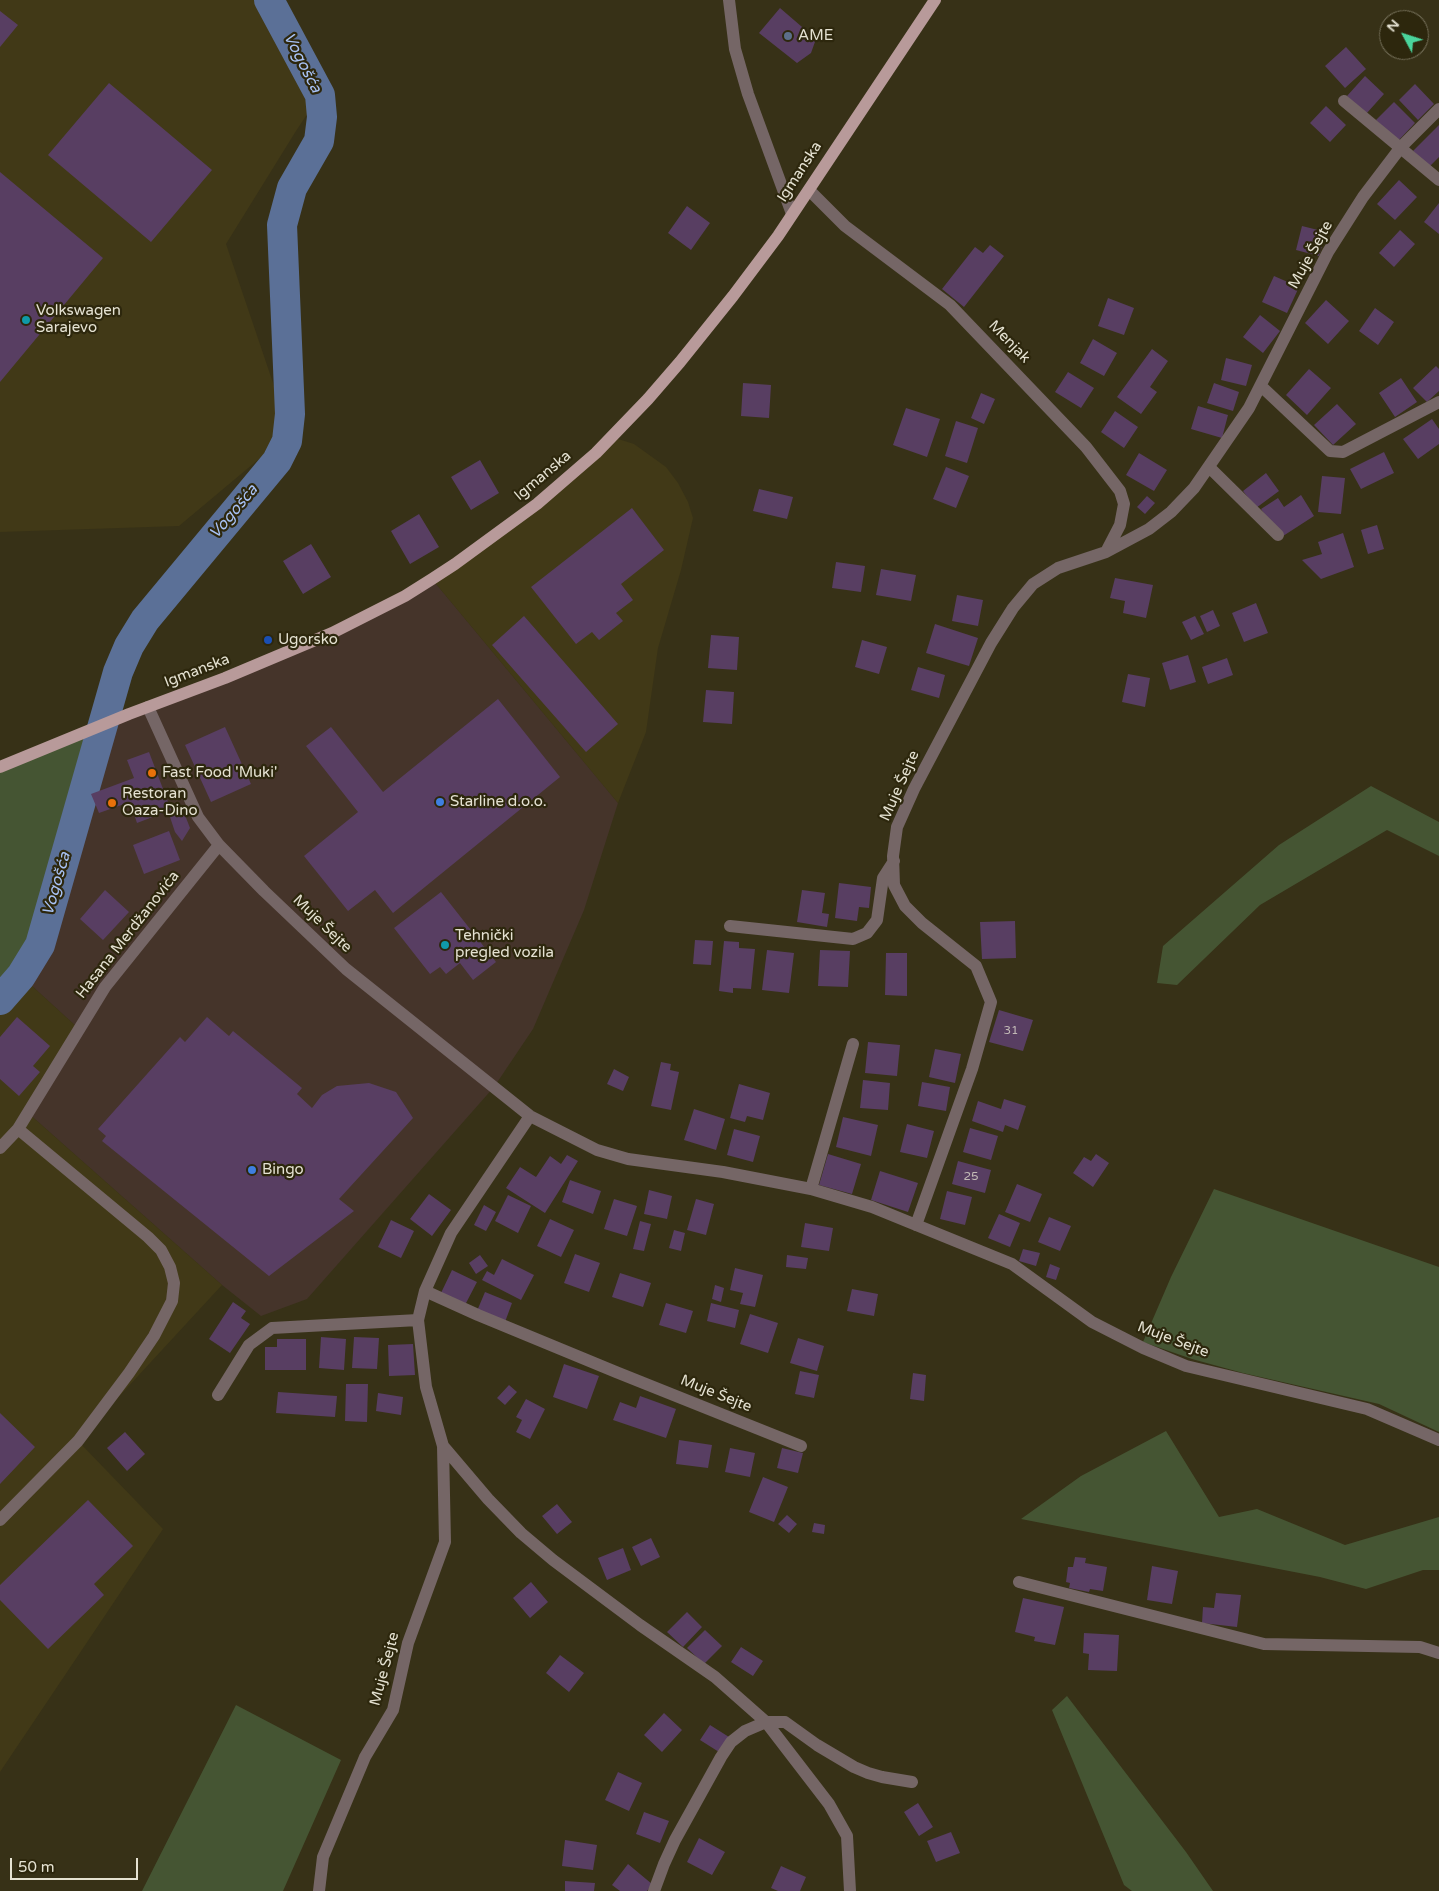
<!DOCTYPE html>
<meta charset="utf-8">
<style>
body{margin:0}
#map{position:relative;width:1439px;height:1891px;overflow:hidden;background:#373117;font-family:"Varela Round",sans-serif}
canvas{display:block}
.north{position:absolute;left:1379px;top:10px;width:50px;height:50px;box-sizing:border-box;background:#2d270d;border:1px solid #77725c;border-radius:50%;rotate:310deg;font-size:14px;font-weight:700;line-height:20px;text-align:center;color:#e5e2d2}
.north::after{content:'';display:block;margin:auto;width:18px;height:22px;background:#4ad49c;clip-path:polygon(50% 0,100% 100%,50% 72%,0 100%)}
.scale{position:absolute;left:10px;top:1858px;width:128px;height:22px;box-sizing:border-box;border:2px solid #e5e2d2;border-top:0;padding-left:6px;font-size:15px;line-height:18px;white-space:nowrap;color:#e5e2d2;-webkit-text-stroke:4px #2d270d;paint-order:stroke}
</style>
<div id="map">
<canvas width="1439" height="1891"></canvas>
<div class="north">N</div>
<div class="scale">50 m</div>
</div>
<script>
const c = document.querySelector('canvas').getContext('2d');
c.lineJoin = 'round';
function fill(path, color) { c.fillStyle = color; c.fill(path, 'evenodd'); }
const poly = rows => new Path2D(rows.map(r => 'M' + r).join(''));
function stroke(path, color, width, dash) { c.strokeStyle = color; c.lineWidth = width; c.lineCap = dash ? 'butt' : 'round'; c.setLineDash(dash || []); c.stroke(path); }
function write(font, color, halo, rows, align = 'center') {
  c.font = font + ' "Varela Round",sans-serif'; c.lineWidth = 4.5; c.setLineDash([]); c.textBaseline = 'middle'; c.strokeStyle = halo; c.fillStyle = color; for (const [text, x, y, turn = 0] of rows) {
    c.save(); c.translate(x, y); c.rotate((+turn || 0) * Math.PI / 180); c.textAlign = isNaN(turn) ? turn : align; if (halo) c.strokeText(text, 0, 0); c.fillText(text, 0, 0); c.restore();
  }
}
fill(poly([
 [432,579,618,803,584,910,533,1029,494,1087,307,1299,261,1316,222,1285,28,1113,79,1029,21,976,40,945,102,726,225,678]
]), '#45342a');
fill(poly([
 [0,0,274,0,320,95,296,131,226,244,290,433,179,526,0,532],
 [612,437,634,444,666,467,678,483,688,502,693,518,681,570,658,648,646,732,618,803,432,579,489,539],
 [21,976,79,1029,28,1113,222,1285,78,1441,163,1529,0,1772,0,1000]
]), '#413917');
fill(poly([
 [102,726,40,945,21,976,0,1000,0,761],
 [1371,786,1439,822,1439,856,1387,830,1260,905,1177,985,1157,983,1163,946,1279,845],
 [1214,1189,1439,1267,1439,1432,1379,1404,1243,1373,1192,1359,1143,1342,1171,1277],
 [1166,1431,1219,1517,1257,1509,1345,1545,1439,1517,1439,1570,1423,1570,1366,1589,1320,1577,1021,1519,1081,1476],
 [1067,1696,1186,1852,1213,1891,1132,1891,1124,1885,1052,1710],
 [236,1705,341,1760,283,1891,142,1891]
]), '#455533');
stroke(poly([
 [0,1000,21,976,40,945,118,672,129,646,145,620,277,461,287,441,290,414,282,225,292,188,319,141,322,117,320,95,269,0]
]), '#5b7097', 30);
fill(poly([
 [780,8,816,39,811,53,797,63,759,33],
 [0,11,18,25,0,47],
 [1346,47,1366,69,1345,88,1325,66],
 [1365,76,1384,94,1366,114,1347,96],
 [109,83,212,170,151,242,48,155],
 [1415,84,1434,104,1418,120,1399,100],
 [1394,102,1415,123,1398,141,1376,120],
 [1326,106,1346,125,1330,142,1310,123],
 [1439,125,1439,157,1429,167,1413,151],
 [0,172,103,258,0,382],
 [1399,180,1417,197,1395,220,1377,204],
 [1439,203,1439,234,1424,222],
 [687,206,710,223,691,250,668,233],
 [1302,226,1326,232,1319,256,1296,250],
 [1400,230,1415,244,1394,267,1379,253],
 [990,245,1004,256,964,307,942,289,975,247,983,253],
 [1274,276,1299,287,1287,313,1262,302],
 [1108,298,1134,308,1124,335,1098,326],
 [1326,300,1349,321,1328,344,1305,323],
 [1375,308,1394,322,1378,345,1359,331],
 [1260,315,1280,331,1263,353,1243,337],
 [1093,339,1117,353,1104,376,1080,363],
 [1152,349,1168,361,1150,387,1157,392,1141,414,1117,397],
 [1226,358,1252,365,1246,386,1221,380],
 [1436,366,1439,369,1439,391,1427,402,1413,388],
 [1309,369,1331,388,1307,415,1286,395],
 [1068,372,1094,388,1081,408,1055,392],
 [1401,378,1417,402,1395,417,1379,393],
 [743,383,771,385,769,418,741,416],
 [1214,383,1239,392,1233,411,1207,403],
 [981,393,995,399,984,424,971,418],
 [1337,404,1356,424,1333,445,1314,425],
 [1198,406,1228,415,1222,438,1191,429],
 [906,408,940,419,927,457,893,445],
 [1115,411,1138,427,1124,448,1101,432],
 [1432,419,1439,429,1439,444,1418,459,1403,439],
 [956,421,978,428,967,463,945,456],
 [1384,452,1394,473,1361,489,1350,469],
 [1139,453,1167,470,1154,491,1126,475],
 [480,460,499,493,471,510,451,477],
 [946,467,969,476,956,508,933,499],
 [1266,473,1279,491,1256,508,1243,491],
 [1322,476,1345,478,1341,514,1318,512],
 [759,489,793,497,787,519,753,511],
 [1301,495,1314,516,1280,538,1261,509,1278,498,1284,507],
 [1147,496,1155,503,1145,514,1137,507],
 [632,508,664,550,621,584,633,600,616,613,623,621,599,640,592,632,576,644,531,587],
 [419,514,439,547,410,564,391,531],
 [1377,525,1384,549,1368,554,1361,530],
 [1343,533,1354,567,1321,579,1302,560,1322,554,1318,542],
 [311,544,331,577,303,594,283,561],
 [836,562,865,566,861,592,832,588],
 [881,569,916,575,911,601,876,595],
 [1115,578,1153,585,1146,618,1123,613,1125,601,1110,598],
 [957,595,983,600,978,626,952,621],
 [1256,603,1268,633,1244,642,1232,613],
 [1213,610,1220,626,1207,632,1200,616],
 [524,616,618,724,586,752,492,645],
 [1195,616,1204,634,1191,640,1182,622],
 [935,624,978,638,969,666,926,653],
 [711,635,739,637,737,670,708,668],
 [862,640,887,647,879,674,855,667],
 [1188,655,1196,682,1170,690,1162,663],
 [1227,658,1233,675,1208,684,1202,667],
 [918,667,945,675,939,698,911,690],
 [1128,674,1150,678,1145,707,1122,702],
 [706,690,734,692,732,724,703,722],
 [498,699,560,777,393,913,375,890,348,911,304,856,358,812,306,746,331,727,383,792],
 [225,727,251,784,211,802,185,745],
 [149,752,171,810,137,823,130,802,99,813,91,794,134,778,127,760],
 [183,810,190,828,182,841,175,832,169,814],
 [169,831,180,860,144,874,133,845],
 [839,883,871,887,869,908,859,907,857,921,835,918],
 [105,890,129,912,103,940,80,919],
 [802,890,825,893,822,913,829,914,827,927,797,922],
 [441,892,496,962,473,980,460,963,446,974,440,967,430,974,394,928],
 [1015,921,1016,958,982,959,980,922],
 [695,940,713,941,711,965,693,964],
 [724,941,739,942,739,948,755,949,751,989,733,988,733,993,719,991],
 [767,950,794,953,789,993,762,990],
 [820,950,850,951,848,987,818,986],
 [886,953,907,953,907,996,885,995],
 [999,1010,1033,1020,1023,1051,989,1042],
 [17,1017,50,1046,33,1066,40,1072,19,1096,0,1079,0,1037],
 [207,1017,229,1036,233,1031,302,1088,297,1094,312,1108,322,1095,337,1086,369,1083,396,1092,413,1118,339,1199,354,1211,269,1276,102,1141,106,1136,98,1129,180,1037,185,1042],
 [868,1042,900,1045,897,1076,865,1073],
 [935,1049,961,1054,955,1083,929,1077],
 [661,1062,671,1064,670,1070,679,1072,671,1110,651,1106],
 [614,1069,629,1077,623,1091,607,1084],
 [863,1080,890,1083,888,1110,860,1108],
 [922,1082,950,1087,946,1111,918,1106],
 [739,1084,770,1093,763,1120,747,1116,745,1122,730,1118],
 [1004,1099,1026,1106,1018,1130,1005,1125,1003,1132,972,1121,978,1101,1001,1109],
 [694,1109,725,1119,716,1150,684,1140],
 [843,1117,878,1125,871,1156,836,1147],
 [907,1124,934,1131,927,1158,900,1152],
 [970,1128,998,1136,991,1160,963,1152],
 [734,1129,760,1136,753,1162,727,1155],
 [828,1154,861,1164,852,1194,819,1185],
 [1096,1154,1109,1163,1093,1187,1073,1173,1084,1157,1091,1161],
 [567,1155,578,1161,545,1213,506,1188,520,1167,536,1177,550,1156,561,1164],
 [958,1161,991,1170,985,1193,952,1184],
 [880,1171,918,1183,908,1212,871,1200],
 [570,1180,601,1191,593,1214,562,1202],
 [1017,1184,1042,1194,1030,1222,1005,1212],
 [649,1190,672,1196,667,1219,644,1214],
 [947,1191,972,1197,965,1225,940,1219],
 [429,1194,451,1210,432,1236,410,1219],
 [508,1195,531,1206,518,1233,495,1221],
 [614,1199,637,1206,627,1236,604,1229],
 [696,1199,714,1204,706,1235,687,1230],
 [484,1205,496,1212,486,1231,474,1225],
 [999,1214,1020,1223,1010,1247,988,1238],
 [1049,1217,1071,1226,1060,1251,1038,1242],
 [550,1219,574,1230,561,1257,537,1246],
 [391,1220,414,1231,401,1258,378,1247],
 [640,1221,651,1224,644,1251,633,1249],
 [805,1223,833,1228,829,1251,801,1247],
 [674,1230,685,1233,681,1251,669,1248],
 [1023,1249,1040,1253,1036,1266,1019,1261],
 [575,1254,600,1263,589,1292,564,1283],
 [480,1255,488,1266,476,1274,469,1263],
 [787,1255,808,1258,806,1269,786,1267],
 [502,1259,534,1275,521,1300,482,1280,487,1271,494,1275],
 [1050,1264,1060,1268,1056,1280,1046,1277],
 [735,1268,763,1275,755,1307,740,1304,743,1293,730,1290],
 [452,1270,477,1282,465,1305,441,1293],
 [620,1273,651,1283,643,1307,612,1297],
 [715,1285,724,1288,721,1302,712,1299],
 [852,1289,878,1294,874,1316,847,1311],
 [485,1292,512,1303,505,1322,477,1311],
 [233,1302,246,1311,241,1318,250,1324,230,1353,209,1339],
 [666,1303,693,1311,686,1333,659,1325],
 [711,1303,739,1310,735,1328,707,1321],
 [750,1314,778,1323,768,1353,740,1344],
 [321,1337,346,1339,344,1370,319,1368],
 [354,1337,379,1338,377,1369,352,1368],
 [798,1338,824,1346,817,1371,790,1363],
 [277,1339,306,1339,306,1370,265,1370,265,1347,277,1347],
 [413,1344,415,1375,389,1376,388,1345],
 [564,1364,599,1376,587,1409,553,1397],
 [800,1371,819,1375,814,1398,795,1394],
 [913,1373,926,1375,924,1401,910,1399],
 [346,1384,368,1384,367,1422,345,1421],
 [509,1385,517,1392,505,1405,497,1398],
 [278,1392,337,1396,335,1417,276,1413],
 [378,1393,403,1397,401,1415,376,1411],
 [640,1396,676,1409,666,1438,613,1420,620,1402,636,1408],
 [526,1399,545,1409,530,1439,516,1432,522,1420,516,1417],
 [0,1413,35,1447,0,1484],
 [125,1432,145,1454,127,1471,107,1448],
 [679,1440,712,1445,708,1468,676,1464],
 [730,1448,755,1453,750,1477,725,1472],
 [782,1448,803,1453,798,1473,777,1468],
 [763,1477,788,1487,774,1522,749,1512],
 [88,1500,133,1546,94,1584,104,1595,48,1649,0,1600,0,1585],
 [557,1504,572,1522,557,1534,542,1516],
 [787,1515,797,1524,789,1533,778,1524],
 [814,1523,825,1525,824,1534,812,1532],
 [651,1538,660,1557,641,1566,632,1547],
 [623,1548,631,1570,607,1580,598,1558],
 [1075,1557,1086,1558,1085,1563,1107,1567,1103,1591,1090,1589,1089,1592,1069,1588,1070,1583,1066,1582,1068,1567,1073,1567],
 [1152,1566,1178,1571,1172,1604,1147,1600],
 [531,1582,548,1602,530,1618,513,1598],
 [1216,1593,1241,1595,1237,1627,1202,1623,1203,1607,1214,1608],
 [1023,1598,1064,1607,1055,1645,1034,1641,1035,1637,1015,1632],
 [687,1612,702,1627,683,1647,667,1632],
 [705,1630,722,1646,704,1664,687,1648],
 [1084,1633,1119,1635,1117,1671,1088,1670,1089,1654,1083,1653],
 [741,1647,763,1661,753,1676,731,1662],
 [560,1655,584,1673,569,1692,546,1673],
 [664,1713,682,1730,662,1752,644,1735],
 [710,1725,729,1737,719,1752,700,1740],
 [618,1772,642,1783,629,1811,605,1800],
 [918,1803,933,1827,919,1836,904,1812],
 [644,1812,669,1821,660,1843,636,1834],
 [951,1832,960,1853,936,1862,927,1841],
 [699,1838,725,1852,712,1875,687,1862],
 [565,1840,597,1845,593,1870,562,1866],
 [628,1864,652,1884,647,1891,620,1891,612,1885],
 [781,1866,806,1877,800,1891,778,1891,771,1888],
 [565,1881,595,1883,594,1891,565,1891]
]), '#583e62');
stroke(poly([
 [729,0,735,49,748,94,792,214],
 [1344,101,1439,180],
 [809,190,845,226,950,305,1086,447,1120,491,1124,504,1120,525,1106,552],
 [1261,386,1330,451,1343,452,1439,402],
 [1209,467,1278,535],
 [148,707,198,817,219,845,264,891,346,969,530,1116,597,1150,628,1159,723,1172,811,1189,872,1207,1012,1264,1092,1322,1143,1348,1186,1366,1367,1409,1439,1440],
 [730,926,853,939,867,933,877,920,883,878,894,861],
 [530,1116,451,1233,425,1291,418,1320,426,1387,443,1446,488,1499,521,1533,553,1560,640,1625,715,1677,766,1722,829,1804,847,1836,850,1891],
 [0,1148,18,1129,105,987,219,845],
 [811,1189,853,1044],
 [916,1225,972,1069,991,1002,976,966,922,923,905,906,894,885,893,856,897,827,914,789,991,643,1013,608,1033,584,1058,568,1106,552,1149,529,1171,512,1194,488,1249,408,1328,252,1363,197,1401,147,1439,109],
 [425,1291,478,1315,616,1372,801,1446],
 [218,1395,249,1345,272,1328,418,1320],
 [0,1520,78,1441,129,1373,154,1336,172,1301,174,1283,170,1267,161,1250,148,1237,18,1129],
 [1019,1582,1264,1644,1420,1647,1439,1653],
 [319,1891,323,1857,365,1757,393,1710,408,1643,445,1542,443,1446],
 [654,1891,664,1864,675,1840,721,1757,731,1742,745,1731,766,1722,785,1722,817,1745,854,1767,868,1773,882,1777,912,1782]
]), '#756666', 12);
stroke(poly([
 [0,767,129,714,225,678,332,633,405,596,432,579,455,564,537,504,596,453,648,399,680,362,733,296,778,236,935,0]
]), '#b89a9a', 12);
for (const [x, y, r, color] of [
 [788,36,5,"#5c6f8a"],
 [26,320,5,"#0f9aa8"],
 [268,640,5,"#1a4fb4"],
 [152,773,5,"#e8710a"],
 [440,802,5,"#3f7fe0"],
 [112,803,5,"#e8710a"],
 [445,945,5,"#0f9aa8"],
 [252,1170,5,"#3f7fe0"]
]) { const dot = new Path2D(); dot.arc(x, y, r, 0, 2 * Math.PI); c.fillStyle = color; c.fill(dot); stroke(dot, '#2d270d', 2); }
write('12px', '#c2b9b6', null, [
 ["31",1011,1031],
 ["25",971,1177]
]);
write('15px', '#e5e2d2', '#2d270d', [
 ["AME",798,36],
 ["Volkswagen",36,311],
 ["Sarajevo",36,328],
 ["Ugorsko",278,640],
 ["Fast Food 'Muki'",162,773],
 ["Restoran",122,794],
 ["Oaza-Dino",122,811],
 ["Starline d.o.o.",450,802],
 ["Tehnički",455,936],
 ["pregled vozila",455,953],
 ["Bingo",262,1170]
], 'left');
write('15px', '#e5e2d2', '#2d270d', [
 ["Igmanska",800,172,-57],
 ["Muje Šejte",1311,255,-61],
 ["Menjak",1009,342,46],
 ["Igmanska",543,476,-40],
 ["Igmanska",197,671,-21],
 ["Muje Šejte",900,786,-66],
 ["Muje Šejte",322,924,44],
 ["Hasana Merdžanovića",128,935,-52],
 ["Muje Šejte",1173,1340,21],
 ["Muje Šejte",716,1394,22],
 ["Muje Šejte",385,1669,-75]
]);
write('italic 16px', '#a8c2f5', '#2d270d', [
 ["Vogošća",302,63,63],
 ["Vogošća",234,512,-50],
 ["Vogošća",57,884,-74]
]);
</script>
